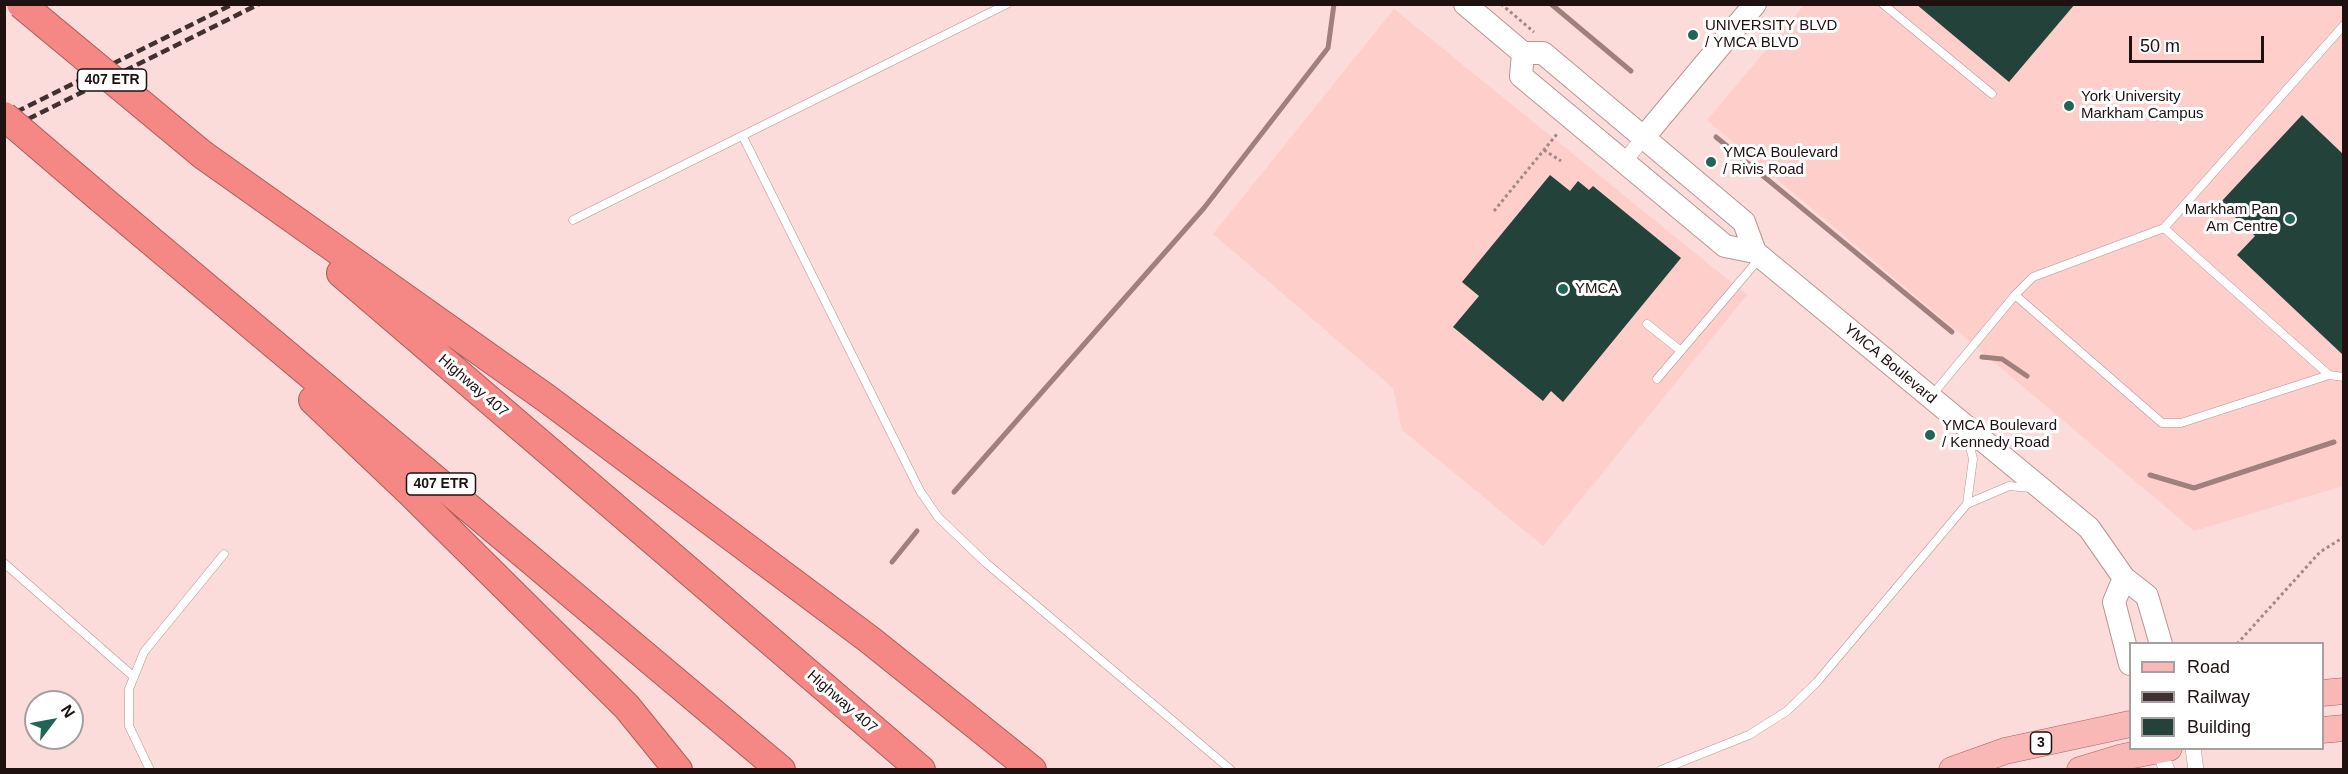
<!DOCTYPE html>
<style>
body{margin:0}
#map{position:relative;width:2348px;height:774px;overflow:hidden;background:#fcdcda;font-family:Arial,sans-serif}
canvas{display:block}
.frame{position:absolute;inset:0;border:6px solid #1e1110;pointer-events:none}
.legend{position:absolute;left:2129px;top:642px;width:195px;height:108px;box-sizing:border-box;background:#fff;border:2px solid #a5a09f;margin:0;padding:8px 10px;list-style:none;font-size:18px;color:#1e1110}
.legend li{display:flex;align-items:center;gap:12px;height:30px}
.legend b{width:30px;border:2px solid #a5a09f}
.north{position:absolute;left:24px;top:690px;width:60px;height:60px;box-sizing:border-box;background:#fff;border:2px solid #a5a09f;border-radius:50%;rotate:58deg;font-size:16px;font-weight:700;line-height:24px;text-align:center;color:#1e1110}
.north::after{content:'';display:block;margin:auto;width:21px;height:27px;background:#226556;clip-path:polygon(50% 0,100% 100%,50% 72%,0 100%)}
.scale{position:absolute;left:2129px;top:36px;width:135px;height:27px;box-sizing:border-box;border:3px solid #1e1110;border-top:0;padding-left:8px;font-size:18px;line-height:21px;white-space:nowrap;color:#1e1110;-webkit-text-stroke:4px #fff;paint-order:stroke}
</style>
<div id="map">
<canvas width="2348" height="774"></canvas>
<div class="frame"></div>
<ul class="legend">
<li><b style="height:8px;background:#f9b8b5"></b>Road</li>
<li><b style="height:8px;background:#40302f"></b>Railway</li>
<li><b style="height:16px;background:#22423a"></b>Building</li>
</ul>
<div class="north">N</div>
<div class="scale">50 m</div>
</div>
<script>
const c = document.querySelector('canvas').getContext('2d');
c.lineJoin = 'round';
function fill(path, color) { c.fillStyle = color; c.fill(path, 'evenodd'); }
const poly = rows => new Path2D(rows.map(r => 'M' + r).join(''));
function stroke(path, color, width, dash) { c.strokeStyle = color; c.lineWidth = width; c.lineCap = dash ? 'butt' : 'round'; c.setLineDash(dash || []); c.stroke(path); }
function write(font, color, halo, rows, align = 'center') {
  c.font = font + ' Arial,sans-serif'; c.lineWidth = 6; c.setLineDash([]); c.textBaseline = 'middle'; c.strokeStyle = halo; c.fillStyle = color; for (const [text, x, y, turn = 0] of rows) {
    c.save(); c.translate(x, y); c.rotate((+turn || 0) * Math.PI / 180); c.textAlign = isNaN(turn) ? turn : align; if (halo) c.strokeText(text, 0, 0); c.fillText(text, 0, 0); c.restore();
  }
}
fill(poly([
 [1804,5,2343,5,2343,486,2194,531,1707,120],
 [1394,9,1747,295,1543,546,1402,430,1393,388,1213,234]
]), '#fececb');
stroke(poly([
 [1551,4,1631,71],
 [1716,137,1952,332],
 [1982,357,2002,359,2027,376],
 [2150,475,2194,488,2334,442],
 [954,492,1204,208,1328,48,1334,4],
 [892,562,917,531]
]), '#a07f7c', 5);
fill(poly([
 [1916,4,2075,4,2009,82],
 [2302,115,2343,154,2343,355,2237,255,2255,236,2220,203],
 [1550,175,1570,191,1578,181,1589,190,1593,186,1681,258,1563,402,1551,391,1543,401,1453,327,1479,296,1462,282]
]), '#22423a');
const service = poly([
 [1883,4,1992,94],
 [743,137,920,491,938,517,986,563,1231,770],
 [573,220,1007,4],
 [2164,228,2329,375],
 [2015,295,2033,277,2164,228,2344,25],
 [1647,324,1681,351],
 [1657,379,1759,259],
 [1933,394,2015,295,2162,423,2181,423,2329,375,2344,377],
 [1967,504,1973,459,1967,435],
 [4,563,134,677],
 [150,770,129,726,129,689,144,652,224,554],
 [1661,770,1749,735,1787,711,1817,682,1967,504,2009,486,2031,488]
]);
const minor = poly([
 [1624,162,1644,137],
 [2193,748,2196,770],
 [2159,751,2167,770]
]);
const secondary = poly([
 [1465,4,1523,53,1543,53,1744,222,1755,252],
 [1523,53,1521,76,1725,246,1755,252,1761,257,2089,528,2124,578,2147,596,2161,644],
 [1644,137,1755,4],
 [2124,578,2114,602,2130,664]
]);
const primary = poly([
 [2322,693,2344,691],
 [2322,730,2344,728],
 [1952,770,2005,751,2130,724],
 [2080,770,2123,757,2169,748]
]);
const motorway = poly([
 [203,155,546,398,870,640,1032,770],
 [100,198,781,770],
 [341,273,921,770],
 [313,400,411,493,627,707,678,770]
]);
stroke(service, '#b99492', 9);
stroke(minor, '#b99492', 16);
stroke(secondary, '#b99492', 24);
stroke(primary, '#aa5e5b', 27);
stroke(motorway, '#aa5e5b', 30);
stroke(poly([
 [1501,4,1534,32],
 [1544,150,1561,161],
 [1494,211,1557,134],
 [2237,644,2320,552,2344,537]
]), '#a28988', 3, [3, 3]);
stroke(service, '#fff', 8);
stroke(minor, '#fff', 15);
stroke(secondary, '#fff', 22);
stroke(primary, '#f9b8b5', 26);
stroke(motorway, '#f58884', 28);
stroke(poly([
 [4,118,233,4],
 [4,131,259,4]
]), '#40302f', 4.5, [9, 4.5]);
const motorwayBridge = poly([
 [21,4,203,155],
 [4,116,100,198]
]);
stroke(motorwayBridge, '#aa5e5b', 30, []);
stroke(motorwayBridge, '#f58884', 28);
for (const [x, y, r, color] of [
 [1693,35,6,"#226556"],
 [2069,106,6,"#226556"],
 [1711,162,6,"#226556"],
 [2290,219,6,"#226556"],
 [1563,289,6,"#226556"],
 [1930,435,6,"#226556"]
]) { const dot = new Path2D(); dot.arc(x, y, r, 0, 2 * Math.PI); c.fillStyle = color; c.fill(dot); stroke(dot, '#fff', 2); }
for (const [x, y, w] of [
 [112,80,69],
 [441,484,69],
 [2041,743,21]
]) { const box = new Path2D(); box.roundRect(x - w / 2, y - 11, w, 22, 4.5); c.fillStyle = '#fff'; c.fill(box); stroke(box, '#1e1110', 1.5); }
write('bold 14px', '#1e1110', null, [
 ["407 ETR",112,80],
 ["407 ETR",441,484],
 ["3",2041,743]
]);
write('15px', '#1e1110', '#fff', [
 ["UNIVERSITY BLVD",1705,26],
 ["/ YMCA BLVD",1705,43],
 ["York University",2081,97],
 ["Markham Campus",2081,114],
 ["YMCA Boulevard",1723,153],
 ["/ Rivis Road",1723,170],
 ["Markham Pan",2278,210,"right"],
 ["Am Centre",2278,227,"right"],
 ["YMCA",1575,289],
 ["YMCA Boulevard",1942,426],
 ["/ Kennedy Road",1942,443]
], 'left');
write('15px', '#1e1110', '#fff', [
 ["YMCA Boulevard",1890,364,40],
 ["Highway 407",473,386,41],
 ["Highway 407",842,702,41]
]);
</script>
